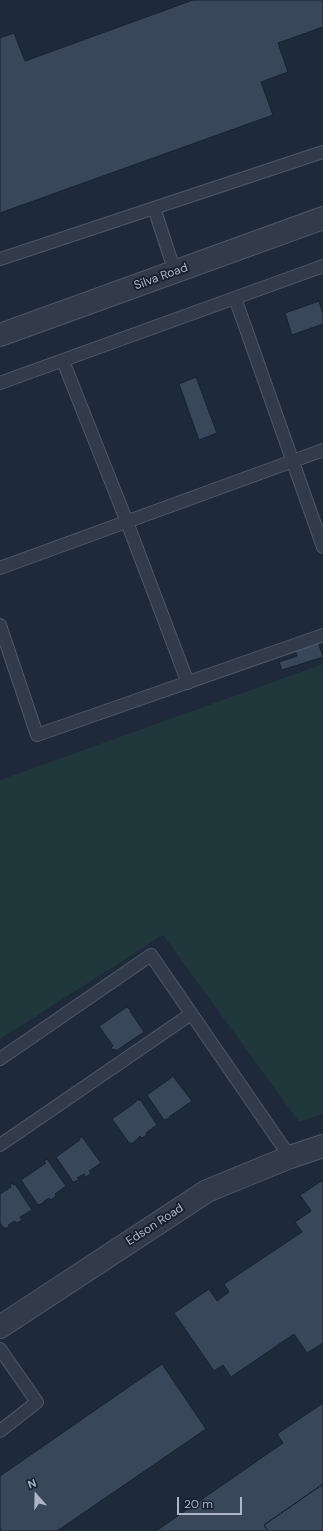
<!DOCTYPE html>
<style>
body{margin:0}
#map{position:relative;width:323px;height:1531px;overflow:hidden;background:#1e293a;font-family:"DM Sans",sans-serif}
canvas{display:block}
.north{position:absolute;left:16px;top:1475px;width:40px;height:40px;-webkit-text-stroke:3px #17202e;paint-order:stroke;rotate:340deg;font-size:11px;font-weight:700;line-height:16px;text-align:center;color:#acb6c7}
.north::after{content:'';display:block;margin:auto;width:14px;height:18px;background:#acb6c7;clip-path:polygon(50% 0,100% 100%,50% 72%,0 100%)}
.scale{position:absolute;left:177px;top:1497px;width:65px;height:18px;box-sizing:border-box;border:2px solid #acb6c7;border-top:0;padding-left:5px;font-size:12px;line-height:14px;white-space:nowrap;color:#acb6c7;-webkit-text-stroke:3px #17202e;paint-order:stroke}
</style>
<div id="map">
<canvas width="323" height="1531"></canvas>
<div class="north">N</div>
<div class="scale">20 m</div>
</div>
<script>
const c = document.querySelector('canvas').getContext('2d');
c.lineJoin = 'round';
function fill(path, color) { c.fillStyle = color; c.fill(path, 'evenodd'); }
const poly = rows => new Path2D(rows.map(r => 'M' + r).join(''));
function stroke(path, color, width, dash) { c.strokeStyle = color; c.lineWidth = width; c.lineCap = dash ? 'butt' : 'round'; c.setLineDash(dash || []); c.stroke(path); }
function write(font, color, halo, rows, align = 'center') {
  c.font = font + ' "DM Sans",sans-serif'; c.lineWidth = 4; c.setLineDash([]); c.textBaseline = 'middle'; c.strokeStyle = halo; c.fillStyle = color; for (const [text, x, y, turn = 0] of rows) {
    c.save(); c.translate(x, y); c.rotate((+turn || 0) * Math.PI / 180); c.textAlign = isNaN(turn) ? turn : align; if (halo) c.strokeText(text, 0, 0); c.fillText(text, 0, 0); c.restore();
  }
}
fill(poly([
 [323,664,323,1114,299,1122,163,935,0,1039,0,780]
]), '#20373b');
const building = poly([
 [193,0,323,0,323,27,278,43,288,72,261,82,273,115,0,213,0,38,14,33,25,61,193,0],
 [319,301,323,314,323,324,292,335,285,313,319,301],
 [196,377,217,433,199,440,179,384,196,377],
 [318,642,323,657,282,670,279,662,297,656,295,650,318,642],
 [127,1007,131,1010,130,1011,144,1032,116,1051,115,1049,113,1050,111,1048,113,1046,99,1026,127,1007],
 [172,1075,192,1101,169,1117,170,1118,164,1120,147,1095,171,1078,172,1075],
 [137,1099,139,1101,140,1099,157,1125,146,1133,147,1135,142,1138,140,1136,133,1143,129,1143,112,1119,136,1102,137,1099],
 [81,1137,83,1138,101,1163,89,1171,91,1173,86,1177,84,1174,77,1178,79,1180,73,1182,56,1157,80,1140,79,1138,81,1137],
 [47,1159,66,1186,55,1194,56,1196,51,1200,49,1198,43,1202,44,1203,38,1205,21,1180,46,1163,44,1161,47,1159],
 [323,1180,323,1343,307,1353,294,1334,231,1377,223,1365,214,1371,174,1313,209,1289,217,1301,229,1292,224,1284,302,1232,295,1222,311,1211,300,1195,323,1180],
 [12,1183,13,1185,15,1184,32,1210,20,1217,22,1220,17,1223,15,1221,8,1225,10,1226,7,1228,4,1228,0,1223,0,1194,11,1187,10,1184,12,1183],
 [162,1364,206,1429,57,1531,2,1531,0,1528,0,1476,162,1364],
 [323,1403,323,1484,264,1525,268,1531,156,1531,283,1443,277,1434,323,1403],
 [323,1484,323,1531,268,1531,264,1525,323,1484]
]);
fill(building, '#39475a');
stroke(building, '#192230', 1);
const service = poly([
 [154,208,175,272],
 [0,259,323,152],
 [235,298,323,547],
 [63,361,127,522,188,683],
 [0,383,323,266],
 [0,568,323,450],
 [0,625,37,735,323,635],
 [0,1059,151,955,290,1157],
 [0,1145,191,1014],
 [0,1349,37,1402,0,1431]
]);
const minor = poly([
 [0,335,323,218],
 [0,1327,207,1191,290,1157,323,1146]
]);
stroke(service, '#4f5968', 14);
stroke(minor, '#4f5968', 24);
stroke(service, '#323b4a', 12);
stroke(minor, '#323b4a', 22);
write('12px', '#acb6c7', '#17202e', [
 ["Silva Road",161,277,-20],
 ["Edson Road",155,1225,-33]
]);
</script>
